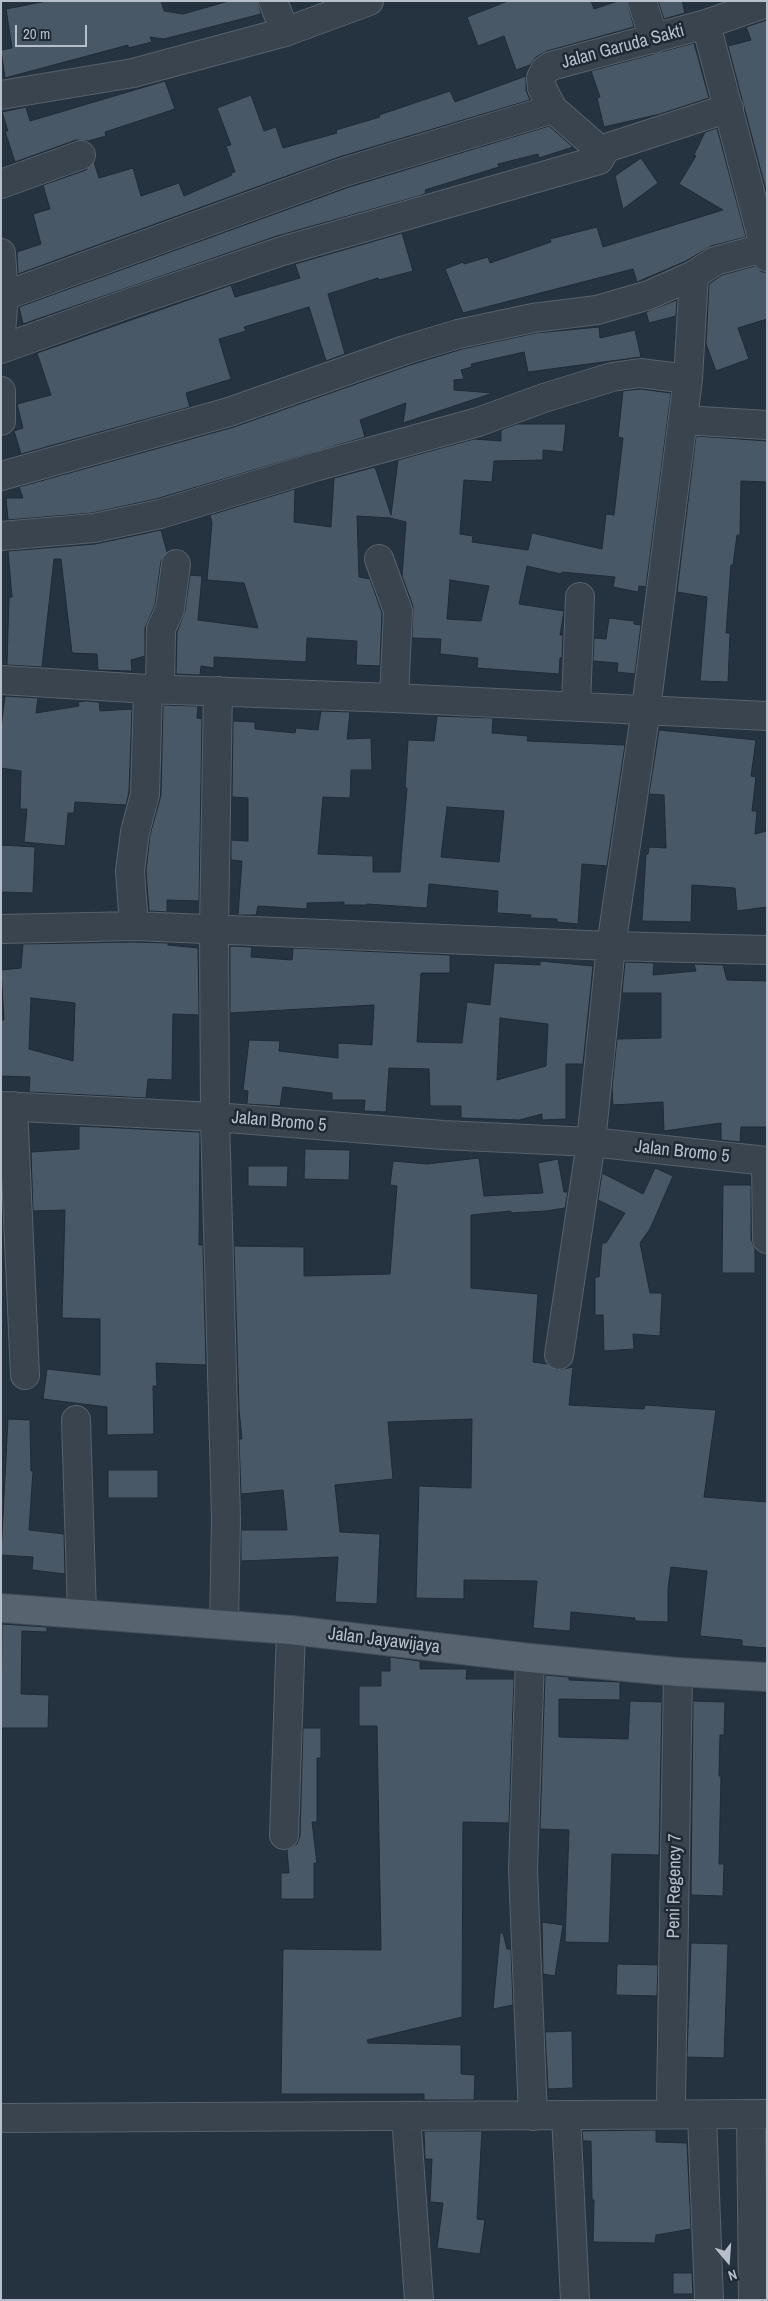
<!DOCTYPE html>
<style>
body{margin:0}
#map{position:relative;width:768px;height:2301px;overflow:hidden;background:#253240;font-family:"Archivo Narrow",sans-serif}
canvas{display:block}
.frame{position:absolute;inset:0;border:2px solid #b6bfca;pointer-events:none}
.north{position:absolute;left:703px;top:2236px;width:50px;height:50px;-webkit-text-stroke:4px #1e2935;paint-order:stroke;rotate:162deg;font-size:14px;font-weight:700;line-height:20px;text-align:center;color:#b6bfca}
.north::after{content:'';display:block;margin:auto;width:18px;height:22px;background:#b6bfca;clip-path:polygon(50% 0,100% 100%,50% 72%,0 100%)}
.scale{position:absolute;left:15px;top:25px;width:72px;height:22px;box-sizing:border-box;border:2px solid #b6bfca;border-top:0;padding-left:6px;font-size:15px;line-height:18px;white-space:nowrap;color:#b6bfca;-webkit-text-stroke:4px #1e2935;paint-order:stroke}
</style>
<div id="map">
<canvas width="768" height="2301"></canvas>
<div class="frame"></div>
<div class="north">N</div>
<div class="scale">20 m</div>
</div>
<script>
const c = document.querySelector('canvas').getContext('2d');
c.lineJoin = 'round';
function fill(path, color) { c.fillStyle = color; c.fill(path, 'evenodd'); }
const poly = rows => new Path2D(rows.map(r => 'M' + r).join(''));
function stroke(path, color, width, dash) { c.strokeStyle = color; c.lineWidth = width; c.lineCap = dash ? 'butt' : 'round'; c.setLineDash(dash || []); c.stroke(path); }
function write(font, color, halo, rows, align = 'center') {
  c.font = font + ' "Archivo Narrow",sans-serif'; c.lineWidth = 5; c.setLineDash([]); c.textBaseline = 'middle'; c.strokeStyle = halo; c.fillStyle = color; for (const [text, x, y, turn = 0] of rows) {
    c.save(); c.translate(x, y); c.rotate((+turn || 0) * Math.PI / 180); c.textAlign = isNaN(turn) ? turn : align; if (halo) c.strokeText(text, 0, 0); c.fillText(text, 0, 0); c.restore();
  }
}
const building = poly([
 [47,1,161,1,164,11,183,14,229,1,258,1,261,14,164,39,150,37,152,42,128,48,128,45,5,78,1,50,12,48,6,9,47,1],
 [508,1,591,1,594,9,618,1,627,1,634,27,547,51,536,57,530,65,516,70,504,36,478,46,467,17,508,1],
 [658,1,682,1,685,13,664,19,658,1],
 [767,20,767,194,728,46,751,40,746,27,767,20],
 [694,43,709,98,660,114,604,127,597,98,600,97,591,71,694,43],
 [526,76,526,90,530,100,339,157,18,274,17,252,41,244,33,214,50,209,43,185,86,170,94,162,99,178,133,168,141,196,179,183,184,196,232,175,231,173,235,172,226,146,231,145,217,108,251,95,264,131,276,127,283,148,337,133,336,130,380,117,379,115,450,91,455,102,526,76],
 [165,81,175,109,105,132,106,136,88,141,76,140,15,162,5,131,8,131,2,112,26,107,30,121,165,81],
 [549,126,573,147,539,158,538,154,498,164,499,167,425,190,426,193,419,196,277,236,23,324,19,307,349,187,549,126],
 [717,128,746,237,711,246,686,261,637,282,633,269,463,313,445,269,463,262,464,264,488,257,490,263,551,242,550,239,597,227,603,247,723,210,679,184,696,156,694,155,705,132,717,128],
 [641,158,658,183,623,209,615,176,641,158],
 [402,233,413,271,379,280,378,278,328,294,345,354,326,361,309,307,244,327,246,331,219,339,231,379,186,393,190,407,21,454,14,431,23,428,17,404,51,395,37,353,231,285,235,297,300,278,295,264,402,233],
 [755,266,762,272,767,272,767,319,738,328,749,359,716,371,706,344,709,284,722,275,755,266],
 [677,300,676,316,649,323,646,312,677,300],
 [599,327,600,338,635,330,641,357,528,372,524,352,471,364,472,367,461,370,464,379,454,380,454,390,493,393,403,423,406,403,360,420,365,437,156,499,92,513,8,520,6,498,23,498,19,487,234,427,410,365,462,349,536,333,599,327],
 [640,389,671,393,646,587,639,586,638,592,613,587,615,577,562,572,561,574,527,566,519,604,564,611,560,635,563,635,562,658,560,658,559,674,477,668,478,658,440,654,441,639,412,638,413,606,402,576,406,522,390,518,357,516,359,577,370,579,382,613,380,666,356,665,357,641,307,638,306,662,214,657,214,668,201,666,200,675,176,674,177,632,185,611,190,575,202,576,198,620,258,628,244,583,207,580,212,523,210,515,295,489,294,522,331,527,334,478,375,467,391,515,398,460,474,439,501,441,501,430,517,424,566,424,563,452,543,450,543,460,494,461,492,482,464,480,460,534,473,536,472,542,528,550,532,533,602,549,606,514,614,515,623,438,618,437,623,391,640,389],
 [450,580,489,586,481,621,447,619,450,580],
 [696,436,767,441,767,482,741,481,740,535,737,535,733,565,731,565,726,633,730,633,728,682,700,681,707,597,677,592,696,436],
 [161,530,167,552,161,561,155,605,145,628,145,656,131,660,132,671,98,670,97,654,72,653,61,559,54,559,42,667,7,665,9,597,12,597,8,551,95,544,161,530],
 [609,618,634,621,634,624,641,625,635,674,617,672,618,663,593,661,594,638,606,639,609,618],
 [5,696,38,698,36,713,79,706,78,702,86,701,99,702,100,711,132,709,129,792,126,805,75,802,74,813,68,813,65,846,24,842,27,809,20,809,21,771,1,768,1,728,5,696],
 [163,705,198,706,197,718,202,719,199,901,167,900,167,912,149,911,146,871,150,835,161,795,163,705],
 [321,711,350,712,347,739,371,738,372,770,351,770,350,798,323,797,318,854,373,856,373,872,400,872,407,788,405,788,408,740,434,741,437,716,493,718,492,733,528,736,527,741,625,745,607,866,582,864,578,924,557,922,557,919,530,918,531,915,497,913,498,891,429,884,427,908,367,904,367,905,344,905,344,902,307,903,307,909,258,906,256,915,238,915,242,861,231,860,231,840,248,841,248,798,232,797,233,721,255,722,255,729,295,733,296,728,318,730,321,711],
 [447,807,504,811,499,862,441,857,447,807],
 [659,730,756,740,751,776,756,777,752,811,757,811,755,834,767,831,767,907,737,911,735,888,692,885,691,922,642,921,646,854,648,854,649,847,666,848,664,795,649,794,659,730],
 [1,845,35,847,33,893,1,892,1,845],
 [134,942,168,943,168,945,198,948,199,1015,173,1014,172,1080,148,1079,146,1098,29,1092,30,1077,1,1076,1,1020,4,1020,1,970,21,968,23,944,134,942],
 [31,998,75,1003,73,1061,29,1049,31,998],
 [230,946,252,947,251,957,292,960,293,948,450,955,450,973,421,973,417,1042,462,1043,467,1002,490,1005,494,963,540,965,540,961,593,966,583,1064,566,1064,566,1119,542,1120,542,1114,519,1120,461,1118,461,1106,430,1106,429,1069,389,1068,386,1112,364,1111,365,1100,332,1100,332,1093,283,1087,280,1106,247,1104,248,1091,243,1090,249,1040,280,1041,279,1051,338,1058,338,1043,372,1045,374,1005,230,1013,230,946],
 [500,1018,548,1024,546,1066,497,1080,500,1018],
 [625,962,654,963,653,975,696,971,694,964,723,965,727,980,767,981,767,1127,741,1127,740,1142,721,1140,721,1123,664,1131,663,1102,613,1105,612,1088,617,1039,661,1038,661,993,622,993,625,962],
 [79,1126,200,1132,199,1245,203,1245,206,1365,156,1363,157,1386,153,1386,154,1434,107,1435,107,1407,43,1399,47,1369,100,1375,100,1319,62,1318,65,1210,33,1211,31,1152,79,1149,79,1126],
 [305,1149,350,1150,349,1180,304,1179,305,1149],
 [479,1158,484,1196,543,1193,538,1163,558,1159,564,1192,568,1192,565,1208,546,1211,511,1213,511,1211,471,1215,471,1288,538,1294,533,1362,547,1364,557,1370,573,1367,569,1405,644,1409,645,1405,716,1410,704,1497,767,1502,767,1648,742,1646,742,1640,700,1636,707,1571,671,1567,668,1588,668,1622,635,1621,635,1618,571,1612,570,1631,533,1628,537,1581,464,1580,464,1599,416,1598,419,1486,471,1488,472,1419,388,1422,393,1479,335,1485,340,1532,380,1534,377,1604,335,1602,338,1557,241,1561,241,1530,287,1530,283,1490,241,1494,239,1439,242,1439,239,1410,234,1246,304,1247,304,1276,390,1274,397,1186,390,1185,393,1161,427,1164,479,1158],
 [248,1166,288,1166,287,1187,248,1186,248,1166],
 [655,1168,673,1176,650,1229,640,1243,650,1293,662,1293,660,1336,633,1334,634,1349,604,1351,603,1315,595,1315,595,1277,599,1277,602,1243,606,1243,625,1213,598,1200,602,1173,643,1194,655,1168],
 [723,1185,751,1185,751,1239,755,1249,755,1273,722,1273,723,1185],
 [8,1419,30,1420,31,1471,33,1471,29,1530,64,1534,65,1574,32,1570,33,1557,1,1555,8,1419],
 [108,1470,158,1470,158,1498,108,1498,108,1470],
 [2,1624,47,1627,47,1632,22,1631,21,1694,49,1695,48,1728,1,1728,2,1624],
 [390,1657,420,1661,420,1669,467,1669,466,1679,514,1679,509,1823,463,1822,462,2017,367,2040,368,2043,461,2045,461,2074,475,2075,474,2100,424,2100,424,2094,281,2094,283,1949,381,1950,377,1726,359,1726,359,1686,381,1686,381,1671,390,1671,390,1657],
 [545,1675,569,1677,569,1680,620,1682,620,1700,559,1699,559,1737,628,1739,630,1701,662,1702,659,1855,612,1854,609,1943,565,1942,569,1830,540,1829,545,1675],
 [693,1701,725,1702,724,1735,720,1735,719,1776,721,1776,719,1864,724,1864,723,1896,691,1895,693,1701],
 [303,1728,321,1728,321,1758,317,1758,317,1822,312,1822,317,1863,314,1863,314,1899,281,1899,281,1873,289,1873,287,1850,297,1844,300,1836,303,1728],
 [542,1922,563,1925,555,1976,543,1974,542,1922],
 [500,1933,503,1933,507,1949,511,1949,513,2005,493,2009,500,1933],
 [691,1943,728,1944,724,2058,687,2057,691,1943],
 [617,1964,658,1965,657,1996,616,1995,617,1964],
 [572,2031,573,2088,548,2089,545,2032,572,2031],
 [656,2130,656,2142,687,2143,691,2229,656,2235,655,2243,593,2242,594,2200,592,2200,591,2141,583,2141,582,2131,656,2130],
 [424,2131,482,2131,477,2219,485,2220,480,2254,437,2248,443,2203,430,2202,432,2159,425,2159,424,2131],
 [673,2273,692,2273,693,2294,673,2294,673,2273]
]);
fill(building, '#495866');
stroke(building, '#202b37', 1);
const minor = poly([
 [273,1,285,32],
 [642,1,654,39],
 [706,24,767,257],
 [1,95,133,73,285,32,369,1],
 [600,150,729,108],
 [1,184,81,155],
 [1,253,4,296,1,332],
 [4,296,344,172,553,109],
 [1,349,129,303,282,251,599,160,602,155,600,150,553,109,542,88,541,78,545,70,551,66,706,24,767,3],
 [1,391,1,421],
 [683,420,767,425],
 [1,476,229,412,405,350,458,334,533,318,597,310,649,295,694,275,715,261,767,247],
 [1,536,94,528,160,514,318,466,478,422,544,398,612,377,640,373,688,379],
 [379,559,398,611,394,698],
 [1,680,148,689,394,698,767,716],
 [160,688,161,629,170,609,176,564],
 [218,691,214,929,215,1117,443,1135,591,1142,767,1161],
 [576,706,580,597],
 [134,926,130,871,135,832,145,794,148,689],
 [1,929,134,926,611,946,767,950],
 [1,1106,215,1117,226,1519,224,1624],
 [13,1106,25,1375],
 [766,1161,767,1239],
 [559,1355,591,1142,611,946,646,709,688,379,694,275],
 [76,1420,82,1614],
 [530,1658,523,1870,533,2116],
 [284,1835,291,1630],
 [671,2101,678,1672],
 [751,2114,753,2300],
 [566,2115,575,2300],
 [702,2115,709,2300],
 [406,2116,419,2300],
 [1,2118,767,2114]
]);
const major = poly([
 [1,1608,291,1630,530,1658,678,1672,767,1677]
]);
stroke(minor, '#57626d', 30);
stroke(major, '#434d59', 30);
stroke(minor, '#39444f', 28);
stroke(major, '#57636f', 28);
write('18px', '#b6bfca', '#1e2935', [
 ["Jalan Garuda Sakti",623,47,-15],
 ["Jalan Bromo 5",279,1122,5],
 ["Jalan Bromo 5",682,1152,6],
 ["Jalan Jayawijaya",384,1641,7],
 ["Peni Regency 7",675,1886,-89]
]);
</script>
